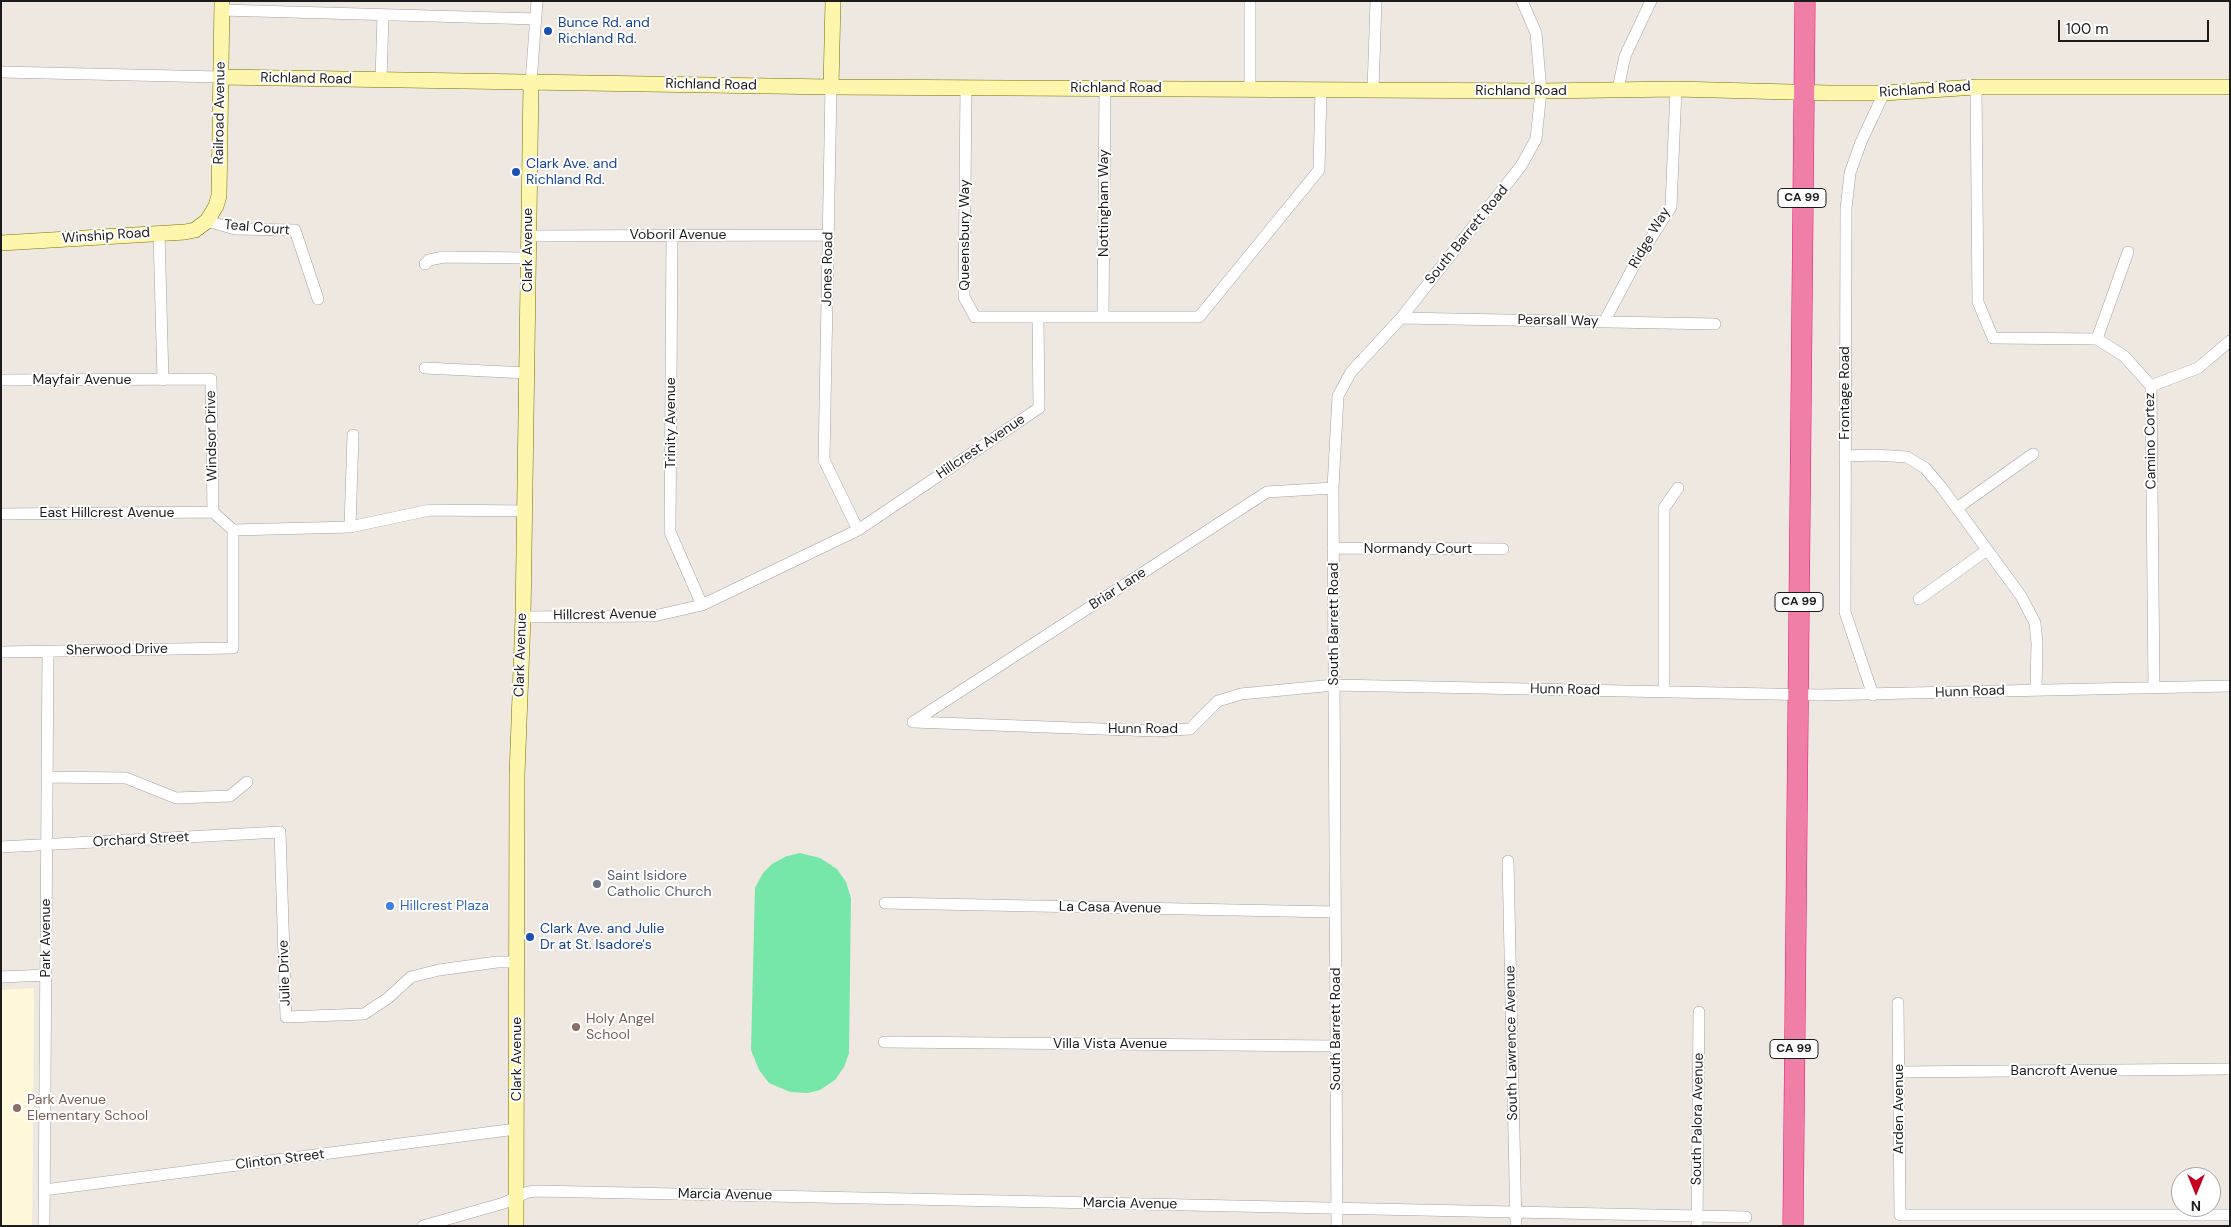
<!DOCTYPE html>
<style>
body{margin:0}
#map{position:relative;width:2231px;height:1227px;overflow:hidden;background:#efe8e0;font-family:"DM Sans",sans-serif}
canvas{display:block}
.frame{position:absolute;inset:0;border:2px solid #1c1c1c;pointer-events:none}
.north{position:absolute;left:2171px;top:1167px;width:50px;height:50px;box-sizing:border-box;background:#fff;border:1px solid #a4a4a4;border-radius:50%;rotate:180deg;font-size:14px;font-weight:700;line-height:20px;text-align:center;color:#1c1c1c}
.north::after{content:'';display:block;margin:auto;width:18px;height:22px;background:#c80020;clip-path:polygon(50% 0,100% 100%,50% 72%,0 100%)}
.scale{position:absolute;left:2058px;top:20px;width:151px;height:22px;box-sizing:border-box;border:2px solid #1c1c1c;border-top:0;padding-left:6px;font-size:15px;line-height:18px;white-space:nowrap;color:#1c1c1c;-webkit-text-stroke:4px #fff;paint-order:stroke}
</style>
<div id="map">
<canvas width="2231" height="1227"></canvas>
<div class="frame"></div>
<div class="north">N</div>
<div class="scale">100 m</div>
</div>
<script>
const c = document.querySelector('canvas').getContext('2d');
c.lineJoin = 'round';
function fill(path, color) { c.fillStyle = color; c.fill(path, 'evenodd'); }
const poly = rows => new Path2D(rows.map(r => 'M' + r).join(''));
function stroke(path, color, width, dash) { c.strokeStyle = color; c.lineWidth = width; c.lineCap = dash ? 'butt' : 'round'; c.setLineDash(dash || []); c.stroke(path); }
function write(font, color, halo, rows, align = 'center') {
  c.font = font + ' "DM Sans",sans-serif'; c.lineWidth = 4; c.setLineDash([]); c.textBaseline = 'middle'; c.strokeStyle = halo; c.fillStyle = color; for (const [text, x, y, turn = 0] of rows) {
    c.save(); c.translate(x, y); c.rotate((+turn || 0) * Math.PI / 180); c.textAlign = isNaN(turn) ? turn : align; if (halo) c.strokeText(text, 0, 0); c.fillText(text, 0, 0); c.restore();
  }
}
fill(poly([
 [34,988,32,1226,1,1226,1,990]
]), '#fff9d9');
fill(poly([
 [800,853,820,858,837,869,846,882,851,898,849,1053,844,1067,835,1080,820,1090,808,1093,790,1092,769,1083,759,1070,751,1050,755,888,763,873,772,864,787,856]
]), '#76e6a9');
const street = poly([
 [221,10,536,19],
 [1,72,220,77],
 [381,80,383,15],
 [531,83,537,1],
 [831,87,824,460,858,530],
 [966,87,964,297,975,317,1199,317,1319,170,1321,90],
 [1976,87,1978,302,1993,338,2097,339,2124,356,2151,386,2154,687],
 [1250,89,1250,1],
 [1618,89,1625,56,1651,1],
 [1373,90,1376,1],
 [207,221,235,229,295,230,318,299],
 [159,233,163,380],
 [672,235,670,532,702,605],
 [528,236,828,235],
 [425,264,429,260,444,257,528,258],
 [1103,317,1105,88],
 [1401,318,1715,324],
 [1604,322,1638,258,1671,207,1676,89],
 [2097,339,2128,252],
 [425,368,527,373],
 [1,380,211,379,213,512,233,530,233,648,1,652],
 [2151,386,2198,368,2230,341],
 [1845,456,1875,455,1907,457,1925,468,1942,488,2021,596,2035,623,2037,643,2036,690],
 [1957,508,2033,454],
 [1,514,213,512],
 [350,527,353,435],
 [233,530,350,527,430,510,525,511],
 [1333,548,1503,549],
 [1919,599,1987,550],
 [523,617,654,616,702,605,858,530,1039,408,1038,317],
 [1664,692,1664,508,1678,488],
 [1873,695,1845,612,1846,209,1850,173,1861,142,1884,93],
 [913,722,1155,731,1190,729,1218,701,1241,694,1334,685,1819,695,2230,686],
 [913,722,1267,492,1333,488],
 [47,777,126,778,176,798,230,796,247,782],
 [1,847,280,832,286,1017,364,1014,388,998,411,977,439,970,497,962,517,962],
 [1508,861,1516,1226],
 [885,903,1335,912],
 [1,977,46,975],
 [1898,1003,1900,1215,2230,1215],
 [884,1042,1336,1046],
 [1899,1072,2230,1069],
 [44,1190,516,1129],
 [44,1226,48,651],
 [423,1226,504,1203,528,1192,537,1191,1746,1217],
 [1337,1226,1333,488,1338,396,1351,372,1401,318,1521,166,1536,139,1541,91,1536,33,1522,1],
 [1697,1226,1699,1012]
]);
const secondary = poly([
 [220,77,831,87,1541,91,1676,89,1829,93,1884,93,1976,87,2230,87],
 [831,87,833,1],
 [1,243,185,232,195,230,207,221,216,206,219,196,222,1],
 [516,1226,517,775,523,617,531,83]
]);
const highway = poly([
 [1793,1226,1805,1]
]);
stroke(street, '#a3a3a3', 12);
stroke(secondary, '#767000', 16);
stroke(highway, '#e8137e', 21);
stroke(street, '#fff', 11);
stroke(secondary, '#fff6ae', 15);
stroke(highway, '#ef7fa6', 20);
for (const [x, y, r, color] of [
 [548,31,5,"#1a4fb4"],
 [516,172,5,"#1a4fb4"],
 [597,884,5,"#6b7280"],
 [390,906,5,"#3f7fe0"],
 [530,937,5,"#1a4fb4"],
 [576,1027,5,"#8d6e63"],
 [17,1108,5,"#8d6e63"]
]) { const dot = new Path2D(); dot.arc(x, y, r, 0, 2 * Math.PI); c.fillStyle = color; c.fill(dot); stroke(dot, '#fff', 2); }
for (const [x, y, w] of [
 [1802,198,48],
 [1799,602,48],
 [1794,1049,48]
]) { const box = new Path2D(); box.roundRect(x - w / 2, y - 9.5, w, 19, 4); c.fillStyle = '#fff'; c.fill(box); stroke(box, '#1c1c1c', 1); }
write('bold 12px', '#1c1c1c', null, [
 ["CA 99",1802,198],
 ["CA 99",1799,602],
 ["CA 99",1794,1049]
]);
write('14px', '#164399', '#fff', [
 ["Bunce Rd. and",558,23],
 ["Richland Rd.",558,39],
 ["Clark Ave. and",526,164],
 ["Richland Rd.",526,180],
 ["Clark Ave. and Julie",540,929],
 ["Dr at St. Isadore's",540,945]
], 'left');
write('14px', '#1c1c1c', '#fff', [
 ["Richland Road",306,79,1],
 ["Richland Road",711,85,1],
 ["Richland Road",1116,88],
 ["Richland Road",1925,90,-4],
 ["Richland Road",1521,91],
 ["Railroad Avenue",220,113,-89],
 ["Nottingham Way",1104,203,-90],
 ["Teal Court",257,228,5],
 ["Voboril Avenue",678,235],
 ["Queensbury Way",965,235,-90],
 ["South Barrett Road",1467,235,-51],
 ["Winship Road",106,236,-4],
 ["Ridge Way",1650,238,-60],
 ["Clark Avenue",528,250,-90],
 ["Jones Road",828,269,-89],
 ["Pearsall Way",1558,321,1],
 ["Mayfair Avenue",82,380],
 ["Frontage Road",1845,393,-90],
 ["Trinity Avenue",671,423,-90],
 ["Windsor Drive",212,436,-91],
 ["Camino Cortez",2151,441,-91],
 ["Hillcrest Avenue",981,447,-34],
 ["East Hillcrest Avenue",107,513],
 ["Normandy Court",1418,549],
 ["Briar Lane",1118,589,-33],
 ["Hillcrest Avenue",605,615,-1],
 ["South Barrett Road",1334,624,-90],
 ["Sherwood Drive",117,650,-1],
 ["Clark Avenue",521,655,-88],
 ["Hunn Road",1565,690,1],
 ["Hunn Road",1970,692,-2],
 ["Hunn Road",1143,729],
 ["Orchard Street",141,840,-3],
 ["La Casa Avenue",1110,908,1],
 ["Park Avenue",46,938,-90],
 ["Julie Drive",285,973,-92],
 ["South Barrett Road",1336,1029,-90],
 ["South Lawrence Avenue",1512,1043,-91],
 ["Villa Vista Avenue",1110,1044],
 ["Clark Avenue",517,1059,-90],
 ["Bancroft Avenue",2064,1071],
 ["Arden Avenue",1899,1109,-90],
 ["South Palora Avenue",1698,1119,-89],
 ["Clinton Street",280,1160,-7],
 ["Marcia Avenue",725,1195,1],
 ["Marcia Avenue",1130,1204,1]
]);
write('14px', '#5b616d', '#fff', [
 ["Saint Isidore",607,876],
 ["Catholic Church",607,892]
], 'left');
write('14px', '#366cbe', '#fff', [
 ["Hillcrest Plaza",400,906]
], 'left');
write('14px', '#785e54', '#fff', [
 ["Holy Angel",586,1019],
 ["School",586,1035],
 ["Park Avenue",27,1100],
 ["Elementary School",27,1116]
], 'left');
</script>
